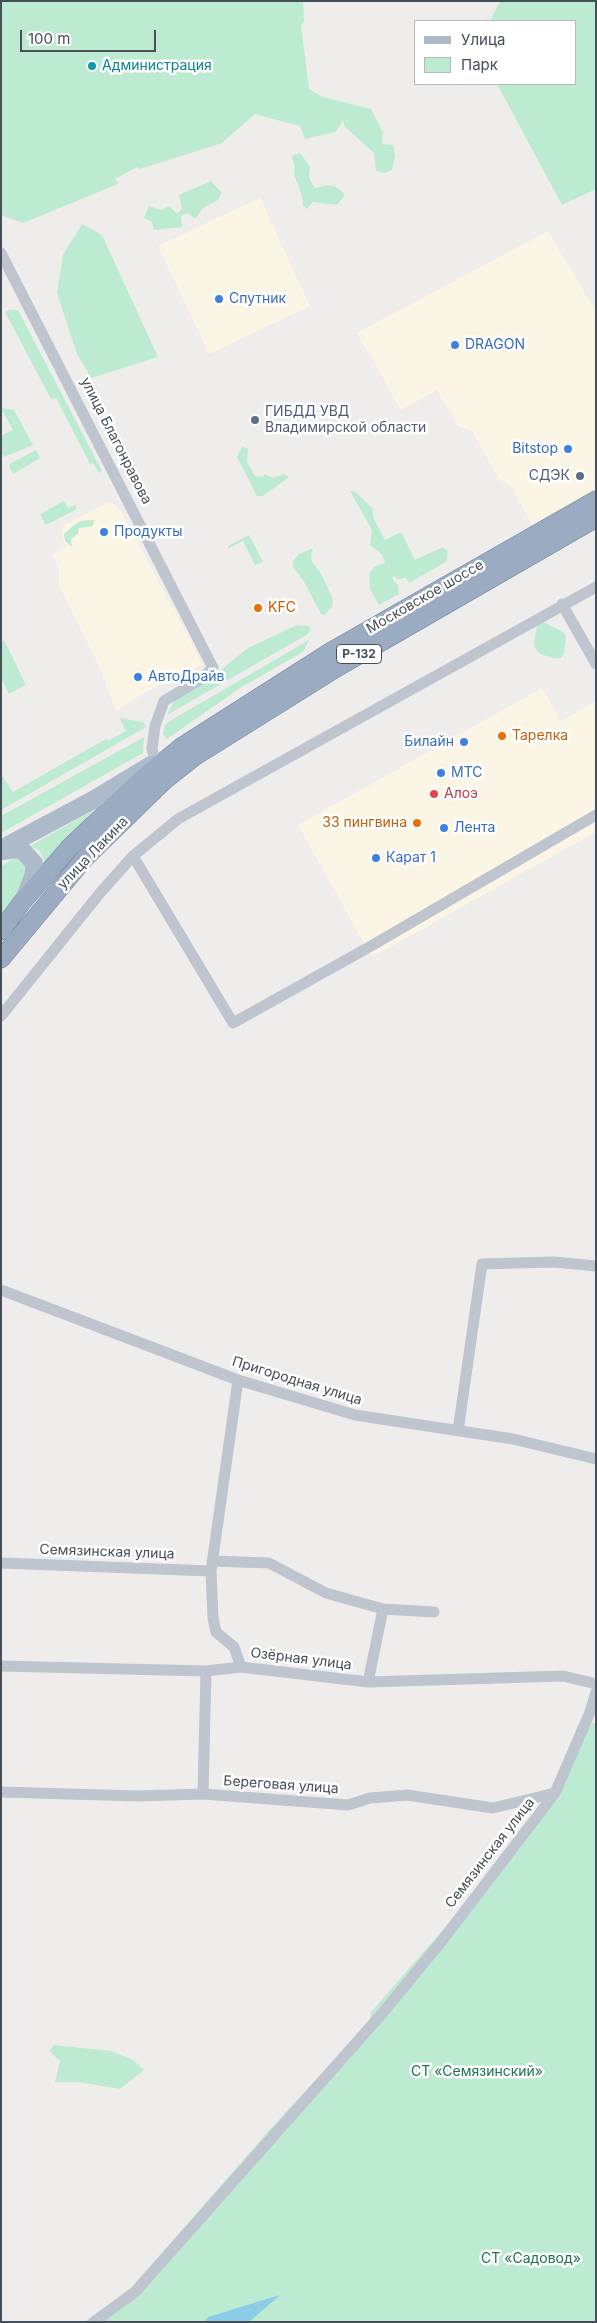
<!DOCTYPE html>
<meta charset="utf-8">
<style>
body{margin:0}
#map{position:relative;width:597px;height:2323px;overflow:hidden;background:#efecec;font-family:Inter,sans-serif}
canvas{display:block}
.frame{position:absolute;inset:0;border:2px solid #464e58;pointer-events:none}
.legend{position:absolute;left:414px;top:20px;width:162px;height:65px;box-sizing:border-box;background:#fff;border:1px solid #b5b8bc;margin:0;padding:6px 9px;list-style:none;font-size:15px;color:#464e58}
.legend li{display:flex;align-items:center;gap:10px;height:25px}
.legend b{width:25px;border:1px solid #b5b8bc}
.scale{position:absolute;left:20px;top:30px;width:136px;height:22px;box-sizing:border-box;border:2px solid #464e58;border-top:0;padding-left:6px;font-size:15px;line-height:18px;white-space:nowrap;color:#464e58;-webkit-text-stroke:4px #fff;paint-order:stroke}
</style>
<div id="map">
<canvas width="597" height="2323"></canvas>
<div class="frame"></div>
<ul class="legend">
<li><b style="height:6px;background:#adbaca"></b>Улица</li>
<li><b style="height:14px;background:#bcebd1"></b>Парк</li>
</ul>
<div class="scale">100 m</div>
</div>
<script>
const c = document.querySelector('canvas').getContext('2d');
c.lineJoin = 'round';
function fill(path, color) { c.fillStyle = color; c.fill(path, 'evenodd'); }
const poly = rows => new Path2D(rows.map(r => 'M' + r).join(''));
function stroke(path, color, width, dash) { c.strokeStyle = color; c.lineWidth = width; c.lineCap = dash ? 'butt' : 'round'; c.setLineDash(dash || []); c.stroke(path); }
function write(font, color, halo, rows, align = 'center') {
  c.font = font + ' Inter,sans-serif'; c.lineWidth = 5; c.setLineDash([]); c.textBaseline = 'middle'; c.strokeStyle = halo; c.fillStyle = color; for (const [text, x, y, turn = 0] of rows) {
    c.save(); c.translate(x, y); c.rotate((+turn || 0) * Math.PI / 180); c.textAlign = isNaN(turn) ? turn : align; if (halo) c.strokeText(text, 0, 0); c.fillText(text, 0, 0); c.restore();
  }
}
fill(poly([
 [260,198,310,306,209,354,158,246],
 [548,231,596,312,596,492,533,527,510,485,499,479,472,431,458,426,437,390,401,410,357,333],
 [106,503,115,504,121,511,203,665,142,694,116,711,96,659,59,586,59,567,52,554,66,547,62,537,63,526],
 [542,688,561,721,596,701,596,832,372,957,298,825]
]), '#faf5e5');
fill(poly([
 [1,1,303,1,304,22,301,25,309,89,323,97,371,109,383,133,382,144,393,145,395,156,392,170,385,173,376,171,374,153,345,127,343,120,336,132,305,139,300,126,255,114,222,143,140,169,137,167,115,179,118,184,23,223,1,215],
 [500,1,596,1,596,189,562,205,497,84,576,84,576,21,490,21],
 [300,153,310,167,309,178,315,188,326,185,334,186,343,192,344,196,337,205,313,202,307,209,303,206,302,195,294,175,295,167,292,158,293,155],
 [211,181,222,193,218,200,203,208,195,219,188,213,184,214,181,216,182,227,154,230,152,222,144,218,149,206,161,210,170,206,177,214,182,208,179,195],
 [82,224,102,235,158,357,91,378,77,354,57,293,63,255],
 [9,310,18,310,102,471,99,473,93,463,90,464,56,398,51,399,5,312],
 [1,408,14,410,33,445,4,457,1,452,1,436,13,430,3,412,1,413],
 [242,446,248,449,247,462,255,476,262,477,265,474,273,478,284,474,289,477,263,496,257,496,237,457],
 [36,450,40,458,13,474,9,466,11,463],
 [350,491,354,491,372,508,374,519,385,540,401,532,415,560,443,547,448,551,446,562,409,583,406,578,398,579,393,576,393,580,398,585,399,594,379,605,370,589,369,574,374,567,385,563,382,554,370,545,372,530],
 [64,501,68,508,75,505,77,509,46,525,40,514],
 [94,520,93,526,79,528,78,534,71,539,72,547,65,541,64,534,73,526,81,521],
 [249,535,263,562,255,565,243,541,229,548,228,546],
 [311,549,314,550,311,553,312,562,322,575,333,600,332,607,324,615,321,614,303,580,293,567,293,561,299,554],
 [543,622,563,632,566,636,564,653,561,658,554,658,540,654,535,648,534,642,537,626],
 [297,625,308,626,311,628,308,634,167,715,174,701,211,678,248,648],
 [4,640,26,685,9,694,1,678,1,642],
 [309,640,303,652,240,688,167,739,163,734,165,725,168,722],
 [119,718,143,722,146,727,1,810,1,778,3,777,13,792,104,740,106,739,108,741,126,731],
 [144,737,143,753,1,833,1,816],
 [94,810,45,863,40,851,30,846],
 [17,857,29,865,22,887,1,917,1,866],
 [591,1722,596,1724,596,2322,84,2322,131,2288,272,2127,370,2021,371,2012,558,1798],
 [54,2045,111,2051,133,2060,144,2070,120,2089,79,2082,55,2082,60,2061,49,2051]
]), '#bcebd1');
fill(poly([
 [280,2295,249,2322,204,2322,208,2317]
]), '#8bcde6');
const trunk = poly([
 [1,931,23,901,70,847,142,779,181,747,330,652,596,500],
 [1,959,85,858,165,780,194,757,338,667,596,518]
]);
stroke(trunk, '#7187a4', 19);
stroke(poly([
 [1,253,213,668,201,679,164,701,155,726,152,749,156,762],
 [562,604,596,664],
 [133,856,233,1023,371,946,596,815],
 [1,1016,100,893,133,856,178,819,596,587],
 [1,1290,238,1380,355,1415,513,1439,596,1459],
 [238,1380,211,1571,213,1618,216,1632,234,1647,241,1667],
 [458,1431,482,1264,554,1262,596,1266],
 [212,1561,269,1563,326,1593,383,1609,434,1612],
 [1,1563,211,1571],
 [1,1666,206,1671,241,1667,368,1682,563,1676,596,1684],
 [368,1682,383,1609],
 [1,1792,138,1796,203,1794,348,1805,370,1798,407,1795,493,1808,555,1793],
 [203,1794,206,1671],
 [94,2322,135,2292,380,2016,441,1942,555,1793,590,1712,596,1692]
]), '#bec5ce', 11);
stroke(poly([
 [1,849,93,800,151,765],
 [2,851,17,849,23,851,34,863,34,874,25,897]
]), '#adbaca', 18);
stroke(trunk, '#9aabc2', 18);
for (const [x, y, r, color] of [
 [92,66,5,"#0f9aa8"],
 [219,299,5,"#3f7fe0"],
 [455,345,5,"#3f7fe0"],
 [255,420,5,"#5c6f8a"],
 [568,449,5,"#3f7fe0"],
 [580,476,5,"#5c6f8a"],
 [104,532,5,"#3f7fe0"],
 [258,608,5,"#e8710a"],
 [138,677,5,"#3f7fe0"],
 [502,736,5,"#e8710a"],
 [464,742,5,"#3f7fe0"],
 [441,773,5,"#3f7fe0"],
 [434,794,5,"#e0444e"],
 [417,823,5,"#e8710a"],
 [444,828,5,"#3f7fe0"],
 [376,858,5,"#3f7fe0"]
]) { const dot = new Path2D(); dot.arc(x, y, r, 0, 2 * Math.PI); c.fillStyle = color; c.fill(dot); stroke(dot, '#fff', 2); }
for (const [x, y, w] of [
 [359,654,45]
]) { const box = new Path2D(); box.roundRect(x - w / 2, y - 9.5, w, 19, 4); c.fillStyle = '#fff'; c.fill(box); stroke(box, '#464e58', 1); }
write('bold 12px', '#464e58', null, [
 ["Р-132",359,654]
]);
write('14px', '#0d838f', '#fff', [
 ["Администрация",102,66]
], 'left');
write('14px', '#366cbe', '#fff', [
 ["Спутник",229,299],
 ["DRAGON",465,345],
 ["Bitstop",558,449,"right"],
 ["Продукты",114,532],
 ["АвтоДрайв",148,677],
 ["Билайн",454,742,"right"],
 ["МТС",451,773],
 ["Лента",454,828],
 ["Карат 1",386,858]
], 'left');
write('14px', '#4e5e75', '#fff', [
 ["ГИБДД УВД",265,412],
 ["Владимирской области",265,428],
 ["СДЭК",570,476,"right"]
], 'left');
write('14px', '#464e58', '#fff', [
 ["улица Благонравова",116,441,63],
 ["Московское шоссе",425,597,-30],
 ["улица Лакина",93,853,-46],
 ["Пригородная улица",297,1381,17],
 ["Семязинская улица",107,1552,2],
 ["Озёрная улица",301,1659,7],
 ["Береговая улица",281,1785,4],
 ["Семязинская улица",490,1853,-52]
]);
write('14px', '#c56008', '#fff', [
 ["KFC",268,608],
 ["Тарелка",512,736],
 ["33 пингвина",407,823,"right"]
], 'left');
write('14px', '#be3a42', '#fff', [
 ["Алоэ",444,794]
], 'left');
write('14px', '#1b744d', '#fff', [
 ["СТ «Семязинский»",477,2072],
 ["СТ «Садовод»",531,2259]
]);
</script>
